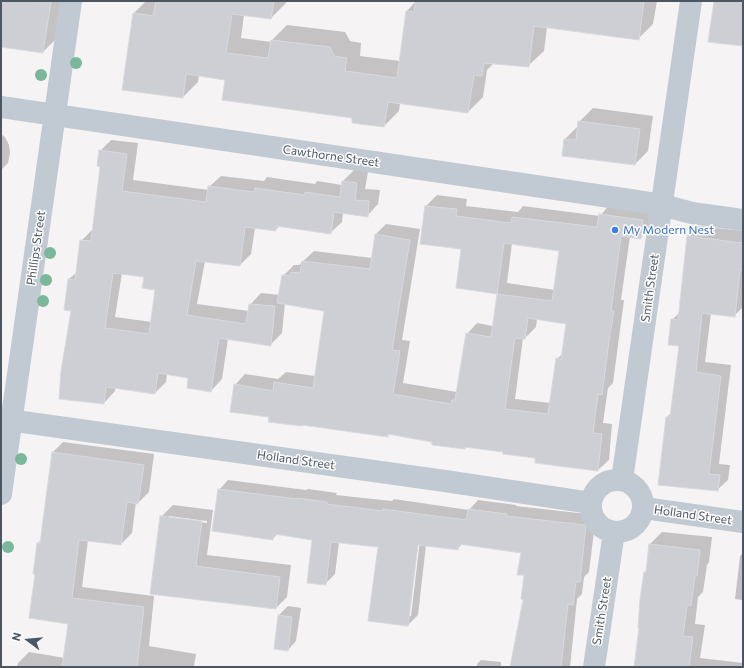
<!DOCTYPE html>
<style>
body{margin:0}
#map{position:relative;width:744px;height:668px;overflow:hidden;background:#f5f3f3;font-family:Commissioner,sans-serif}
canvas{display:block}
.frame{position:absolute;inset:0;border:2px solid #4a5661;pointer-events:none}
.north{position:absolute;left:8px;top:620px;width:40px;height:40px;-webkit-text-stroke:3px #fff;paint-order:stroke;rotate:286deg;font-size:11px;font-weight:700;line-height:16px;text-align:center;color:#4a5661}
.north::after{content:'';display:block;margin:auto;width:14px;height:18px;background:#4a5661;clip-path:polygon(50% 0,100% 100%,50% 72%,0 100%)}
</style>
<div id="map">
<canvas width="744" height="668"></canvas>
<div class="frame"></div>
<div class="north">N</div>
</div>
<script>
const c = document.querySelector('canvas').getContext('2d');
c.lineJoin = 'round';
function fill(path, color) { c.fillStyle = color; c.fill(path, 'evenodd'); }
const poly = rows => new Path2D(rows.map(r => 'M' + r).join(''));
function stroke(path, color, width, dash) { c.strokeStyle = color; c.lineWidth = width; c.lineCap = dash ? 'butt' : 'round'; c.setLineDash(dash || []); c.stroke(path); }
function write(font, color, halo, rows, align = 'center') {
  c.font = font + ' Commissioner,sans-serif'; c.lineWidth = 3; c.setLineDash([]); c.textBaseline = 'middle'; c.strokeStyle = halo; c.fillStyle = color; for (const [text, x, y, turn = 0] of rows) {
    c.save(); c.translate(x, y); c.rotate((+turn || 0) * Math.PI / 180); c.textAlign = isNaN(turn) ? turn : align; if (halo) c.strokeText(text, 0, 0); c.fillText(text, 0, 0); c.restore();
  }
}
fill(poly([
 [1,1,65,1,60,35,43,52,1,46],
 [146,1,286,1,286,3,271,18,244,15,241,38,271,42,272,40,287,25,345,32,350,41,361,43,360,56,400,61,407,11,416,1,657,1,653,24,638,39,547,27,544,51,528,66,494,63,487,70,483,97,468,112,400,103,399,111,384,126,226,79,199,75,198,82,183,97,134,13],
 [593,108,653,116,648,151,635,164,563,155,565,139,579,125,579,122],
 [1,134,5,137,9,145,10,153,8,163,1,170],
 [111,140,138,143,133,180,209,190,209,187,221,176,264,181,267,177,315,184,317,181,342,185,343,181,354,170,368,172,365,189,380,190,378,204,367,216,343,213,342,222,330,233,280,226,275,230,255,228,251,254,240,265,205,261,197,304,249,311,250,305,261,293,280,295,283,276,294,265,299,265,314,251,372,258,376,234,386,224,420,229,402,340,410,341,403,383,457,392,467,334,477,323,493,326,498,293,457,287,462,248,421,243,426,206,437,195,467,199,466,206,518,212,523,206,600,216,610,204,653,209,651,227,640,238,630,236,621,300,624,300,613,383,608,388,603,423,612,424,609,460,598,470,504,451,390,433,387,436,270,416,235,385,245,374,278,379,286,372,315,376,325,310,285,303,282,333,270,345,228,339,222,379,211,391,189,377,167,374,166,382,155,393,115,387,115,391,104,403,72,310,69,279,78,271,81,241,93,229,102,166,100,151],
 [512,243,560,250,555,290,507,283],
 [122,273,145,276,156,289,152,322,115,317],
 [537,319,567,323,563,353,557,359,551,403,515,399,523,338,525,338,536,327],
 [698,226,743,231,743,307,735,315,711,313,705,362,731,365,719,464,730,465,728,480,717,490,667,417,672,412,680,345,672,320,680,312,688,236],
 [63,442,154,454,149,492,138,503,136,502,132,533,121,544,88,540,82,587,154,596,149,646,196,654,194,666,202,667,17,667,18,663,29,652,65,658,69,623,36,573,38,543,42,539,53,452],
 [228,480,306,490,308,489,337,493,336,495,392,501,394,499,469,510,478,500,516,505,516,506,596,515,589,572,584,577,582,594,577,599,570,667,511,667,524,599,525,575,522,552,462,544,458,549,426,545,418,615,408,625,379,546,339,542,335,574,325,584,313,539,278,533,273,539,219,490],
 [418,540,420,540,411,616,409,616],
 [173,505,213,510,207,555,291,565,287,597,276,608,151,594,161,517],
 [169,516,207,521,207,523,169,518],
 [662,532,712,537,709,562,707,565,703,592,698,597,695,624,705,625,700,658,743,663,743,667,635,667,645,573,647,571,650,544],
 [743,553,743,600,735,599,740,556],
 [288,606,301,608,296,641,288,650,279,615],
 [481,660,501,662,501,667,477,667,477,664]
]), '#0003');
const building = poly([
 [1,1,51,2,43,53,1,47,1,1],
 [156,1,274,1,271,19,232,14,226,53,268,58,271,40,330,47,334,56,347,58,345,71,397,78,406,11,414,12,416,1,644,1,639,40,534,26,529,67,484,63,482,76,474,75,468,113,388,102,384,127,352,123,352,118,222,100,225,80,186,74,183,98,122,90,133,13,153,16,156,1],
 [714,1,743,1,743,46,708,42,714,1],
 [578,121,640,129,635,165,562,156,564,139,576,140,578,121],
 [99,150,127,154,122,191,206,202,208,186,254,192,255,188,305,195,305,192,340,197,342,181,357,183,355,200,369,201,368,217,334,212,331,234,276,226,276,231,245,227,240,266,196,261,187,315,246,324,249,304,275,306,271,346,219,338,211,392,187,388,188,378,158,373,155,394,106,387,104,404,59,399,61,371,71,311,64,310,68,279,75,280,80,240,91,241,100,167,97,166,99,150],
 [113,273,144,277,142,288,155,290,149,334,105,328,113,273],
 [425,206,457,209,456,216,511,223,512,217,597,227,599,214,643,220,641,239,621,236,611,311,614,311,609,341,602,395,598,394,593,433,602,434,598,471,535,463,535,458,503,454,503,452,465,447,465,449,432,445,432,442,388,434,388,437,302,425,302,426,268,422,269,417,230,412,234,384,273,391,274,382,313,388,324,311,277,303,282,275,290,276,291,272,300,273,302,261,370,269,375,234,410,240,392,350,400,351,393,394,451,404,452,400,455,400,466,333,491,337,497,294,456,288,461,249,420,244,425,206],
 [504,243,559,251,552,301,497,294,504,243],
 [528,318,566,324,561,359,556,358,548,414,505,409,515,338,525,339,528,318],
 [687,236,743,243,743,270,740,270,735,317,702,313,696,372,721,376,709,474,720,475,718,491,658,485,666,417,670,417,679,346,668,345,671,319,678,320,687,236],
 [52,452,144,465,138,504,127,502,121,545,79,540,72,598,144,607,137,667,62,667,68,624,29,618,35,574,33,574,37,543,40,543,52,452],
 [218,489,297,499,297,498,327,502,327,504,383,511,383,509,466,520,468,509,507,514,506,516,586,525,580,582,576,582,573,605,568,604,561,667,510,667,523,600,521,599,524,575,517,575,521,553,459,544,458,550,418,545,408,626,368,621,378,547,331,542,326,585,307,583,312,540,274,534,273,540,212,531,218,489],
 [160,516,202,521,196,566,280,577,276,609,150,594,160,516],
 [649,544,700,550,697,576,695,576,691,606,687,605,683,636,693,637,689,667,634,667,639,628,638,628,640,599,644,572,646,572,649,544],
 [278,615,292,617,288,651,274,649,278,615]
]);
fill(building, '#cdcfd5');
stroke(building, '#d7d9de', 1);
stroke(poly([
 [1,107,637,201,662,205,692,213,743,220],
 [1,419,445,481,591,503],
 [622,480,691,1],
 '591 506a26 26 0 1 1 52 0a26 26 0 1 1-52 0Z',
 [1,494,71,1],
 [644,508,743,522],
 [594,667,614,532]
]), '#c1cad2', 22);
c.fillStyle = '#7bb799';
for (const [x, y] of [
 [76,63],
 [41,75],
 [50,253],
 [46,280],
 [43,301],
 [21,459],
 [8,547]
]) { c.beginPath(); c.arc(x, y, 6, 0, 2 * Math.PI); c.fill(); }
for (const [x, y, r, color] of [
 [615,230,4,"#3f7fe0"]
]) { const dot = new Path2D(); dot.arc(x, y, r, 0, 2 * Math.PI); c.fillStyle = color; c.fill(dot); stroke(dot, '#fff', 1.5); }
write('12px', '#4a5661', '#fff', [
 ["Cawthorne Street",331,156,8],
 ["Phillips Street",36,248,-82],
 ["Smith Street",650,288,-82],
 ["Holland Street",296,460,8],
 ["Holland Street",693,515,8],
 ["Smith Street",602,611,-81]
]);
write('12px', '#366cbe', '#fff', [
 ["My Modern Nest",623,230]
], 'left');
</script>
